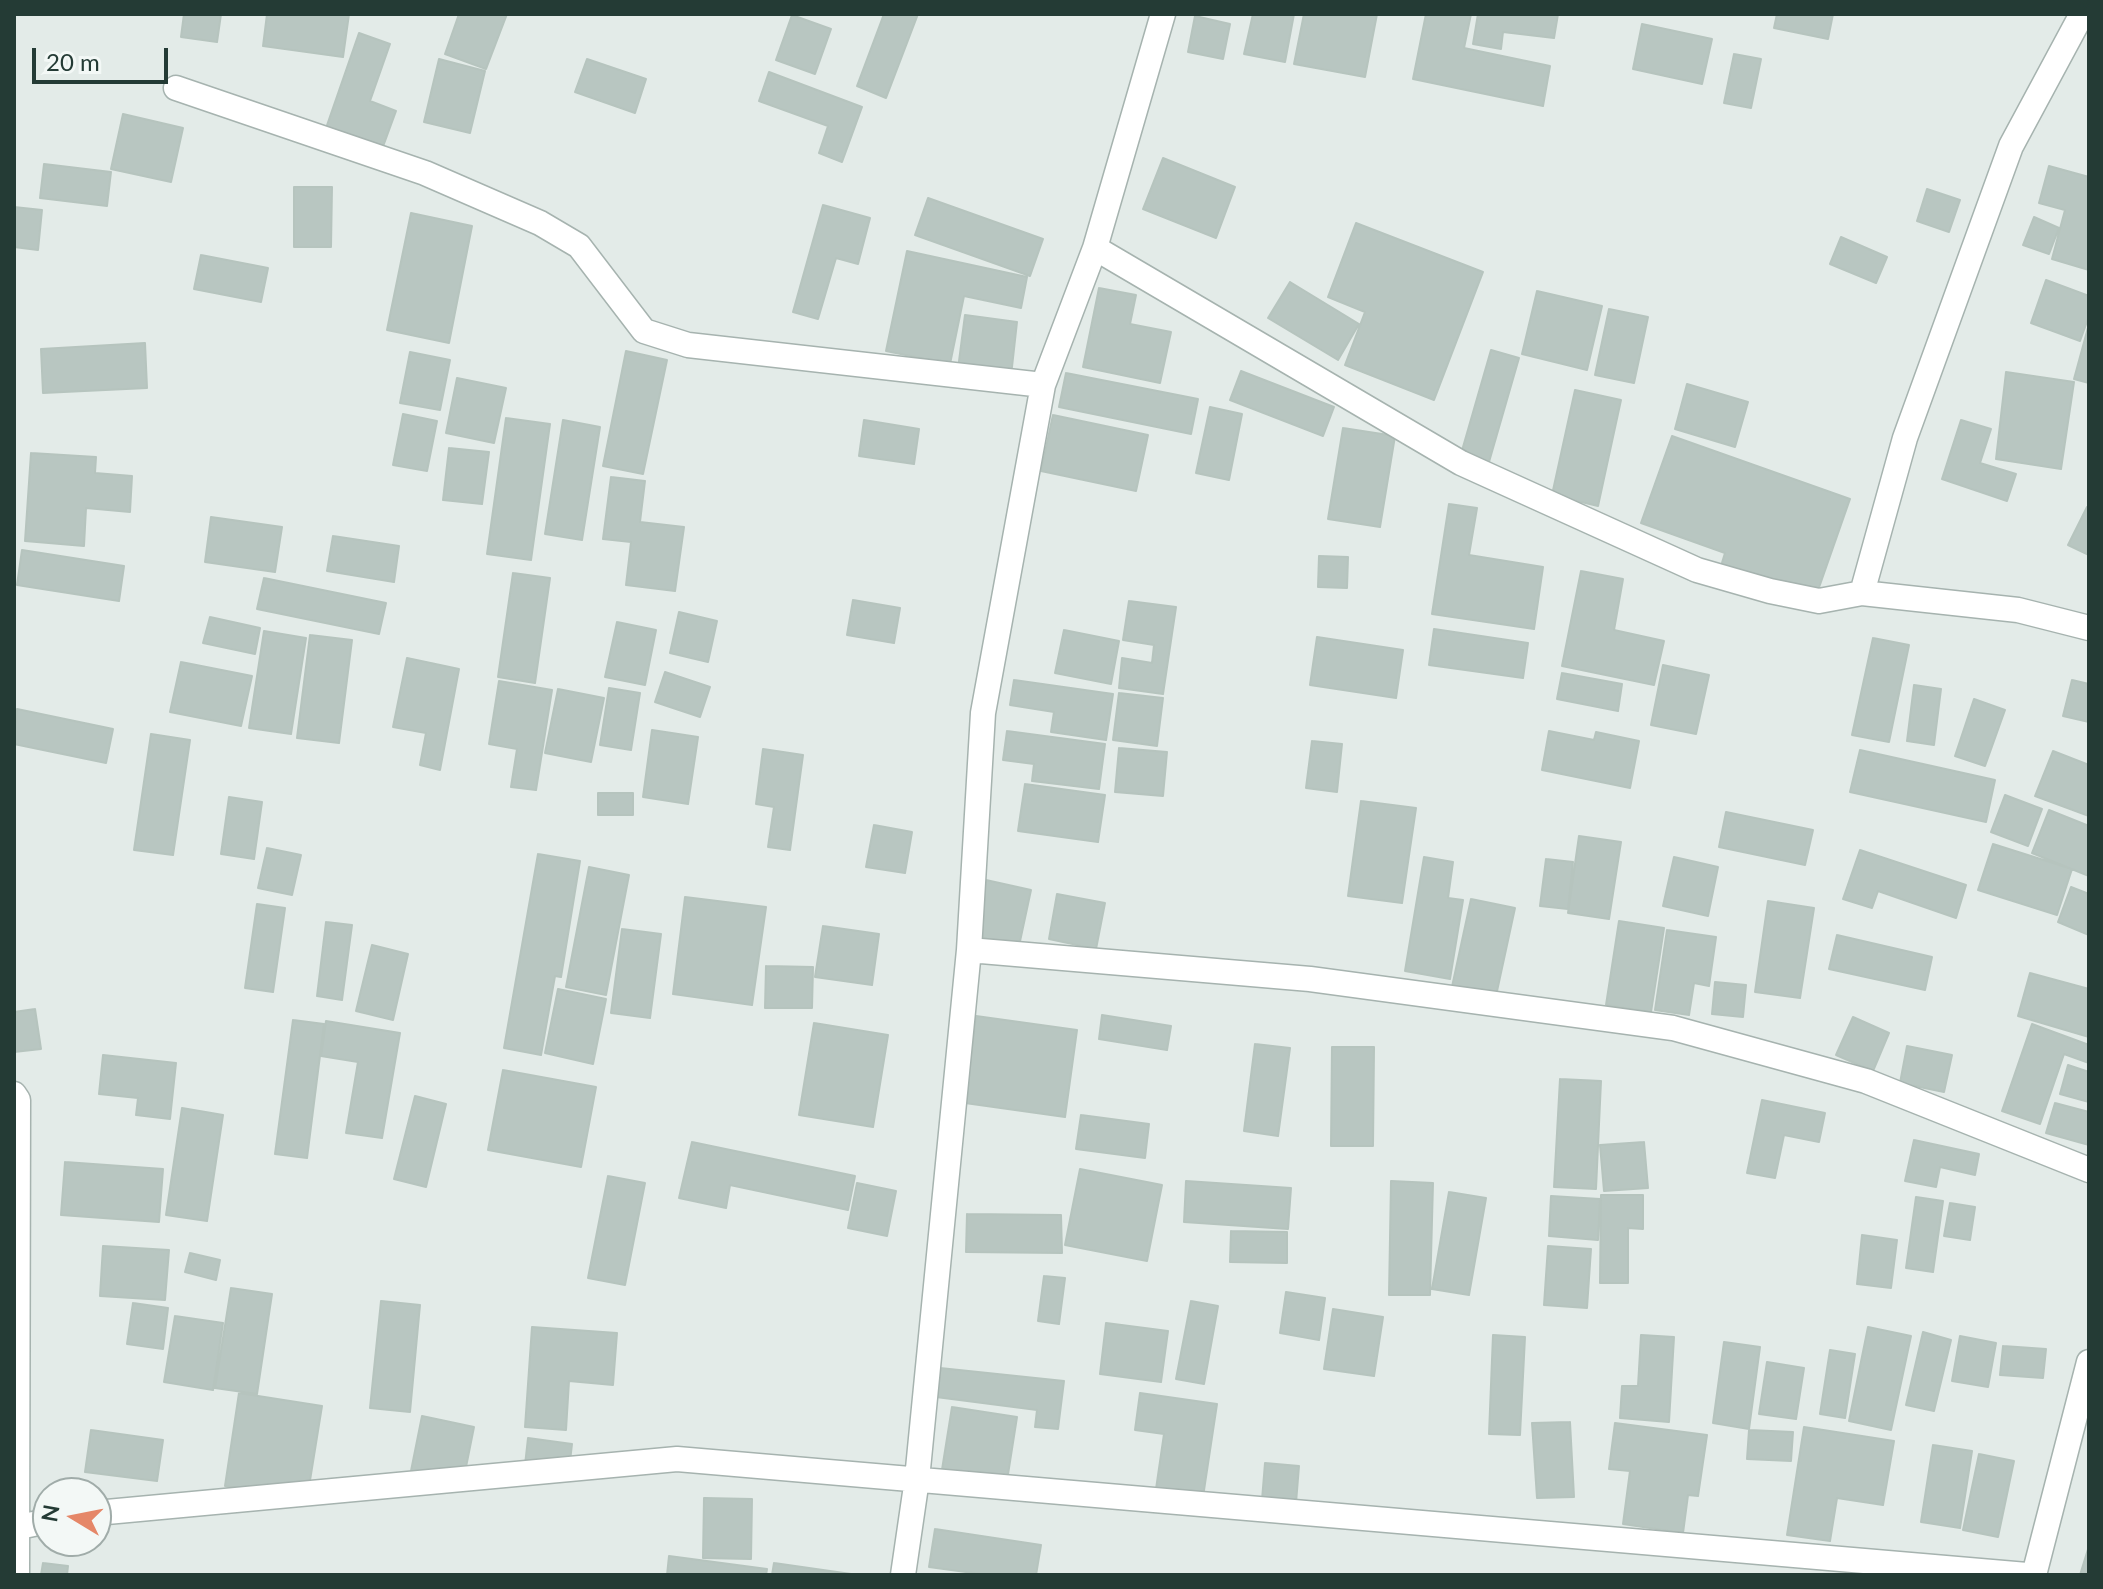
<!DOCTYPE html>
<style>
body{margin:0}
#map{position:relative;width:2103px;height:1589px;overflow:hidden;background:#e3ebe8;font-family:Lato,sans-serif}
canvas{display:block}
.frame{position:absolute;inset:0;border:16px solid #243b35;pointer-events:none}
.north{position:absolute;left:32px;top:1477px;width:80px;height:80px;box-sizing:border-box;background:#f3f8f6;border:2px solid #a0aca9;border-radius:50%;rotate:280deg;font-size:22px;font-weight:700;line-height:32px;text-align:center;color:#243b35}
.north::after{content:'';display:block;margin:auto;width:28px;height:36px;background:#e58768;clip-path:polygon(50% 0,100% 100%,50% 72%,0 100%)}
.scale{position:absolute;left:32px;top:48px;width:136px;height:36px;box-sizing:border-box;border:4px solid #243b35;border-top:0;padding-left:10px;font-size:24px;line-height:28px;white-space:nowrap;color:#243b35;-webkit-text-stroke:6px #f3f8f6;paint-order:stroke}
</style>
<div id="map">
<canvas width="2103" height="1589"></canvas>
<div class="frame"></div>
<div class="north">N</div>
<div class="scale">20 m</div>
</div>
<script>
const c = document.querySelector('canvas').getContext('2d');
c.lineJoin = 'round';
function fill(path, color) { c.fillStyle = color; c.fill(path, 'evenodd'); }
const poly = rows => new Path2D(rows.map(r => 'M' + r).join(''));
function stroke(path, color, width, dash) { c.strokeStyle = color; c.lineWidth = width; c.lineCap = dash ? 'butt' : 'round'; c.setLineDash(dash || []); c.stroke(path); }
const building = poly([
 [184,14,221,14,217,42,181,37,184,14],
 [267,14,349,14,343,57,263,46,267,14],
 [459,14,507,14,486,69,445,54,459,14],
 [884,14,918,14,886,98,857,86,884,14],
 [1253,14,1294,14,1285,62,1244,54,1253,14],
 [1304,14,1377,14,1365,77,1294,64,1304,14],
 [1426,14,1471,14,1464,48,1550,66,1543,106,1413,79,1426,14],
 [1478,14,1558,14,1554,38,1503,32,1501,49,1473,44,1478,14],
 [1777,14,1833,14,1828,39,1774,28,1777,14],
 [792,15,831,29,815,74,776,60,792,15],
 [1195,16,1230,24,1223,59,1188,52,1195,16],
 [1642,24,1712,39,1702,84,1633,69,1642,24],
 [359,33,390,44,370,101,396,111,381,152,325,131,359,33],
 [1734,54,1761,59,1751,108,1724,103,1734,54],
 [439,59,485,71,470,133,424,122,439,59],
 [587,59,646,79,635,113,575,92,587,59],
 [769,72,862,107,842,162,819,153,828,126,759,101,769,72],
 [123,114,183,128,171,182,111,169,123,114],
 [1163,158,1235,187,1216,238,1143,209,1163,158],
 [44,164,111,172,107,206,40,198,44,164],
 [2049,166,2089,177,2089,270,2052,259,2065,210,2039,203,2049,166],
 [294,187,332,187,331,247,294,247,294,187],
 [1927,189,1960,200,1949,232,1917,221,1927,189],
 [928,198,1043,239,1030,276,915,235,928,198],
 [823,205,870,218,858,264,836,258,818,319,793,312,823,205],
 [14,207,42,210,38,250,14,247,14,207],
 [411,213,472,226,449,343,387,330,411,213],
 [2034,217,2059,228,2049,254,2023,245,2034,217],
 [1356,223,1483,272,1434,400,1345,365,1365,312,1328,297,1356,223],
 [1841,237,1887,257,1876,283,1830,264,1841,237],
 [907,251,1027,277,1021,308,964,296,950,364,886,351,907,251],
 [201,255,268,268,261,302,194,289,201,255],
 [2046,280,2089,296,2089,316,2080,341,2031,323,2046,280],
 [1290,282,1359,324,1338,360,1268,318,1290,282],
 [1099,288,1136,295,1130,324,1171,332,1160,383,1083,367,1099,288],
 [1537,291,1602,306,1587,370,1522,354,1537,291],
 [1609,309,1648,317,1634,383,1595,375,1609,309],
 [965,315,1017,322,1011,376,958,369,965,315],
 [2089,324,2089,383,2074,379,2089,324],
 [145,343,147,388,43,393,41,349,145,343],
 [1491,350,1519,358,1489,462,1461,454,1491,350],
 [626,351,667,360,643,474,603,466,626,351],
 [410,352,450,360,440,410,400,403,410,352],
 [1241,371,1334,407,1323,436,1230,400,1241,371],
 [2006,372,2074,382,2061,469,1996,459,2006,372],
 [1066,373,1198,399,1191,434,1059,407,1066,373],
 [457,378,506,388,494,443,446,433,457,378],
 [1687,384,1748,402,1735,447,1675,429,1687,384],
 [1575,390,1621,400,1598,506,1552,495,1575,390],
 [1210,407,1242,414,1229,480,1196,473,1210,407],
 [403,414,437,421,427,471,393,465,403,414],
 [1053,415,1148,435,1136,491,1041,471,1053,415],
 [506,418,550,424,531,560,487,554,506,418],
 [563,420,600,427,582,540,545,534,563,420],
 [864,420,919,429,914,464,859,456,864,420],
 [1961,420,1991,429,1980,463,2016,474,2007,501,1942,479,1961,420],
 [1343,428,1395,436,1380,527,1328,519,1343,428],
 [1672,436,1850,499,1815,599,1721,566,1725,553,1641,523,1672,436],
 [449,448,489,452,482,504,443,500,449,448],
 [31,453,96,457,95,473,132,476,130,512,86,508,84,546,25,541,31,453],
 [611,477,645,481,640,522,684,527,675,591,626,585,631,542,603,539,611,477],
 [1449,504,1477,508,1469,555,1543,567,1534,629,1432,614,1449,504],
 [2087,507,2089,508,2089,555,2068,545,2087,507],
 [211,517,282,527,275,572,205,562,211,517],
 [333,536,399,546,394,582,327,571,333,536],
 [22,550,124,566,119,601,17,585,22,550],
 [1319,556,1348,557,1347,588,1318,587,1319,556],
 [1581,571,1623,579,1614,630,1664,641,1654,685,1562,666,1581,571],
 [513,573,550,578,535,683,498,677,513,573],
 [264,578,386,603,379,634,257,609,264,578],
 [853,600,900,608,894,643,847,635,853,600],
 [1129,601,1176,607,1163,694,1119,688,1122,658,1152,663,1154,645,1123,640,1129,601],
 [679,612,717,621,708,662,670,653,679,612],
 [210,617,260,628,255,654,203,643,210,617],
 [617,622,656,630,645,685,605,677,617,622],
 [1434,629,1528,643,1523,678,1429,665,1434,629],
 [1064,630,1119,641,1111,684,1055,673,1064,630],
 [264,631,306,638,291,734,249,728,264,631],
 [310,635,352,640,339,743,297,738,310,635],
 [1317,637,1403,650,1396,698,1310,685,1317,637],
 [1873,638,1909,645,1889,742,1852,735,1873,638],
 [407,658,459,669,440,770,420,765,426,733,393,727,407,658],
 [181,662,252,676,241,726,170,712,181,662],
 [1663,665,1709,675,1696,734,1651,725,1663,665],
 [665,672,710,687,700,717,655,702,665,672],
 [1562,673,1622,684,1618,711,1557,699,1562,673],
 [1014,680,1113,694,1106,740,1051,732,1054,712,1010,705,1014,680],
 [2072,680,2089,684,2089,722,2063,716,2072,680],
 [499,681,552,690,536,790,511,787,517,749,489,744,499,681],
 [1914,685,1941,689,1934,745,1907,741,1914,685],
 [609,688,640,693,631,750,600,745,609,688],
 [558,689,604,698,591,762,545,753,558,689],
 [1119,693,1163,698,1157,746,1113,740,1119,693],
 [1974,699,2005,710,1985,766,1955,756,1974,699],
 [17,709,113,729,106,763,14,744,17,709],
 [652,730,698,737,688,804,643,797,652,730],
 [1007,731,1105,744,1099,789,1032,781,1034,764,1003,760,1007,731],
 [1549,731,1594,740,1596,732,1639,741,1630,788,1542,770,1549,731],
 [151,734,190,740,173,855,134,850,151,734],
 [1312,741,1342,744,1337,792,1306,788,1312,741],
 [1119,748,1167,752,1163,796,1115,792,1119,748],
 [763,749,803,755,790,850,768,847,774,807,756,804,763,749],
 [1860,750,1995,780,1986,822,1850,792,1860,750],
 [2053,751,2089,765,2089,816,2035,796,2053,751],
 [1025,784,1105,795,1098,842,1018,831,1025,784],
 [598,793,633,793,633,815,598,815,598,793],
 [2005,795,2042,809,2028,846,1991,832,2005,795],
 [229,797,262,802,254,859,221,854,229,797],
 [1361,801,1416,808,1402,903,1348,896,1361,801],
 [2049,810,2089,826,2089,876,2032,853,2049,810],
 [1726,812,1813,830,1805,865,1719,847,1726,812],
 [874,825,912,832,905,873,866,867,874,825],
 [1579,836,1621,842,1609,919,1568,913,1579,836],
 [1993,844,2072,869,2057,915,1978,890,1993,844],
 [267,848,301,855,292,895,258,888,267,848],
 [1860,850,1966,885,1956,918,1878,891,1872,908,1843,899,1860,850],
 [538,854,580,861,561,977,555,976,541,1055,504,1048,538,854],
 [1424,857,1453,862,1448,898,1463,900,1450,979,1405,971,1424,857],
 [1674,857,1718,867,1708,916,1663,906,1674,857],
 [1546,859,1573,862,1568,909,1540,906,1546,859],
 [589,867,629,875,606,995,566,987,589,867],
 [986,880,1031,890,1019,946,974,936,986,880],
 [2071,887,2089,894,2089,935,2058,922,2071,887],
 [1057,894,1105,903,1096,949,1049,939,1057,894],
 [685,897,766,907,752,1005,673,994,685,897],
 [1471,899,1515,908,1494,1005,1450,996,1471,899],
 [1768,901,1814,908,1800,998,1755,992,1768,901],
 [257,904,285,908,273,992,245,988,257,904],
 [1619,921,1664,928,1651,1012,1606,1005,1619,921],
 [326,922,352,925,342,1000,317,996,326,922],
 [823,926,879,934,872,985,815,977,823,926],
 [622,929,661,934,650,1018,611,1013,622,929],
 [1667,930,1716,937,1709,986,1694,983,1689,1015,1655,1010,1667,930],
 [1837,935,1932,957,1925,990,1829,969,1837,935],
 [372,945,408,954,393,1020,356,1011,372,945],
 [766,966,813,967,812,1008,765,1008,766,966],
 [2030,973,2089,989,2089,1037,2018,1016,2030,973],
 [1715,982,1746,985,1743,1017,1712,1014,1715,982],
 [558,989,606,999,593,1064,545,1053,558,989],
 [35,1009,41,1049,14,1052,14,1012,35,1009],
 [1102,1015,1171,1026,1167,1050,1099,1039,1102,1015],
 [976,1016,1077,1030,1065,1117,965,1103,976,1016],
 [1853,1017,1889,1033,1873,1071,1836,1055,1853,1017],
 [293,1020,324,1024,307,1158,275,1154,293,1020],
 [326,1021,400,1033,382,1138,346,1133,358,1062,321,1056,326,1021],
 [814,1023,888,1035,873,1127,799,1115,814,1023],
 [2032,1024,2089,1045,2089,1063,2064,1054,2040,1124,2002,1111,2032,1024],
 [1255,1044,1290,1048,1278,1136,1244,1131,1255,1044],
 [1907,1046,1952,1055,1944,1092,1900,1083,1907,1046],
 [1332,1047,1374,1047,1373,1146,1331,1146,1332,1047],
 [103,1055,176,1063,170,1119,136,1115,138,1098,99,1094,103,1055],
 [2068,1065,2089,1072,2089,1102,2060,1094,2068,1065],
 [503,1070,596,1087,581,1167,488,1150,503,1070],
 [1560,1079,1601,1081,1596,1189,1554,1187,1560,1079],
 [415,1096,446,1104,426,1187,394,1179,415,1096],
 [1762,1100,1825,1113,1819,1142,1784,1135,1775,1178,1747,1173,1762,1100],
 [2055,1103,2089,1112,2089,1145,2046,1133,2055,1103],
 [182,1108,223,1115,207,1221,166,1215,182,1108],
 [1081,1115,1149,1124,1145,1158,1076,1149,1081,1115],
 [1914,1140,1979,1154,1975,1175,1940,1167,1936,1187,1905,1181,1914,1140],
 [692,1142,855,1176,848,1210,730,1185,726,1208,679,1198,692,1142],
 [1644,1142,1648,1188,1604,1191,1600,1145,1644,1142],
 [65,1162,163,1169,159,1222,61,1215,65,1162],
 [1080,1169,1162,1185,1147,1261,1065,1245,1080,1169],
 [608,1176,645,1183,625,1285,588,1278,608,1176],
 [1186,1181,1291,1188,1288,1229,1184,1222,1186,1181],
 [1391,1181,1433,1183,1430,1295,1389,1295,1391,1181],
 [857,1183,896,1191,887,1236,848,1228,857,1183],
 [1449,1192,1486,1198,1469,1295,1432,1289,1449,1192],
 [1601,1195,1643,1195,1643,1229,1628,1228,1628,1283,1600,1283,1601,1195],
 [1551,1196,1600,1199,1598,1240,1549,1236,1551,1196],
 [1916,1197,1943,1201,1933,1272,1906,1268,1916,1197],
 [1950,1203,1975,1207,1970,1240,1944,1236,1950,1203],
 [967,1214,1061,1215,1062,1253,966,1252,967,1214],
 [1231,1231,1287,1232,1287,1263,1230,1262,1231,1231],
 [1862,1235,1897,1240,1891,1288,1857,1284,1862,1235],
 [103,1246,169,1250,165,1300,100,1296,103,1246],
 [1548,1246,1591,1249,1587,1308,1544,1305,1548,1246],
 [190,1253,220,1260,216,1280,185,1272,190,1253],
 [1044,1276,1065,1278,1059,1324,1038,1321,1044,1276],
 [231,1288,272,1294,257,1394,215,1388,231,1288],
 [1286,1292,1325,1298,1319,1340,1280,1333,1286,1292],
 [381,1301,420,1305,410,1412,370,1408,381,1301],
 [1191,1301,1218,1306,1204,1384,1176,1379,1191,1301],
 [133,1303,168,1308,163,1349,127,1344,133,1303],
 [1333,1309,1383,1317,1374,1376,1324,1369,1333,1309],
 [175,1316,223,1323,213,1390,164,1382,175,1316],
 [1106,1323,1168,1331,1161,1382,1100,1374,1106,1323],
 [532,1327,617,1333,613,1385,569,1381,566,1430,525,1427,532,1327],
 [1868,1327,1911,1336,1891,1430,1849,1421,1868,1327],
 [1923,1332,1951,1340,1934,1411,1906,1405,1923,1332],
 [1493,1335,1525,1337,1520,1435,1489,1434,1493,1335],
 [1641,1335,1674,1337,1669,1422,1620,1418,1622,1386,1638,1386,1641,1335],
 [1960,1336,1996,1343,1988,1387,1952,1381,1960,1336],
 [1724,1342,1760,1347,1749,1429,1713,1423,1724,1342],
 [2003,1346,2046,1349,2043,1378,2000,1375,2003,1346],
 [1830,1350,1855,1354,1845,1418,1820,1414,1830,1350],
 [1767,1362,1804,1368,1796,1419,1759,1414,1767,1362],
 [940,1368,1064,1381,1058,1429,1035,1427,1037,1410,936,1397,940,1368],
 [239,1393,322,1406,307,1499,225,1486,239,1393],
 [1140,1393,1217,1404,1201,1510,1154,1503,1164,1434,1135,1430,1140,1393],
 [952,1407,1017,1417,1006,1487,941,1476,952,1407],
 [422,1416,474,1427,463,1482,411,1471,422,1416],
 [1570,1422,1574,1497,1537,1498,1532,1423,1570,1422],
 [1615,1423,1707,1435,1698,1496,1688,1495,1683,1533,1623,1524,1630,1471,1609,1469,1615,1423],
 [1804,1427,1894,1441,1883,1505,1837,1498,1830,1541,1787,1535,1804,1427],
 [91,1430,163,1440,157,1481,85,1472,91,1430],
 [1749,1430,1793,1432,1791,1461,1747,1459,1749,1430],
 [528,1438,572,1444,568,1479,524,1474,528,1438],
 [1933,1445,1972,1451,1960,1528,1921,1522,1933,1445],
 [1979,1454,2014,1461,1998,1537,1963,1530,1979,1454],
 [1265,1463,1299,1466,1296,1503,1262,1500,1265,1463],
 [704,1498,752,1499,751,1559,703,1558,704,1498],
 [935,1529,1041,1545,1036,1575,988,1575,929,1567,935,1529],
 [2089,1546,2089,1575,2080,1575,2089,1546],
 [669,1556,767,1569,766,1575,667,1575,669,1556],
 [43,1563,68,1566,67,1575,41,1575,43,1563],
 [774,1563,858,1575,772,1575,774,1563]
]);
fill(building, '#b8c6c1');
stroke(building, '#b6c4be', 2);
const minor = poly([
 [176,88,425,173,540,223,579,246,644,331,688,345,1043,385],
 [1095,248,1461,463,1697,570,1770,591,1819,601,1862,593,2018,610,2089,628],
 [1862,593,1905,438,2011,146,2082,14],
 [969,950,1310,979,1673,1028,1866,1081,2089,1170],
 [14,1094,18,1100,17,1575],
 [96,1513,677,1459,2027,1575],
 [14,1528,48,1521],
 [903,1575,917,1479,969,950,983,713,1043,385,1095,248,1163,14],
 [2034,1575,2089,1362]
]);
stroke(minor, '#a6b3af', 27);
stroke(minor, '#fff', 24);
</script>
